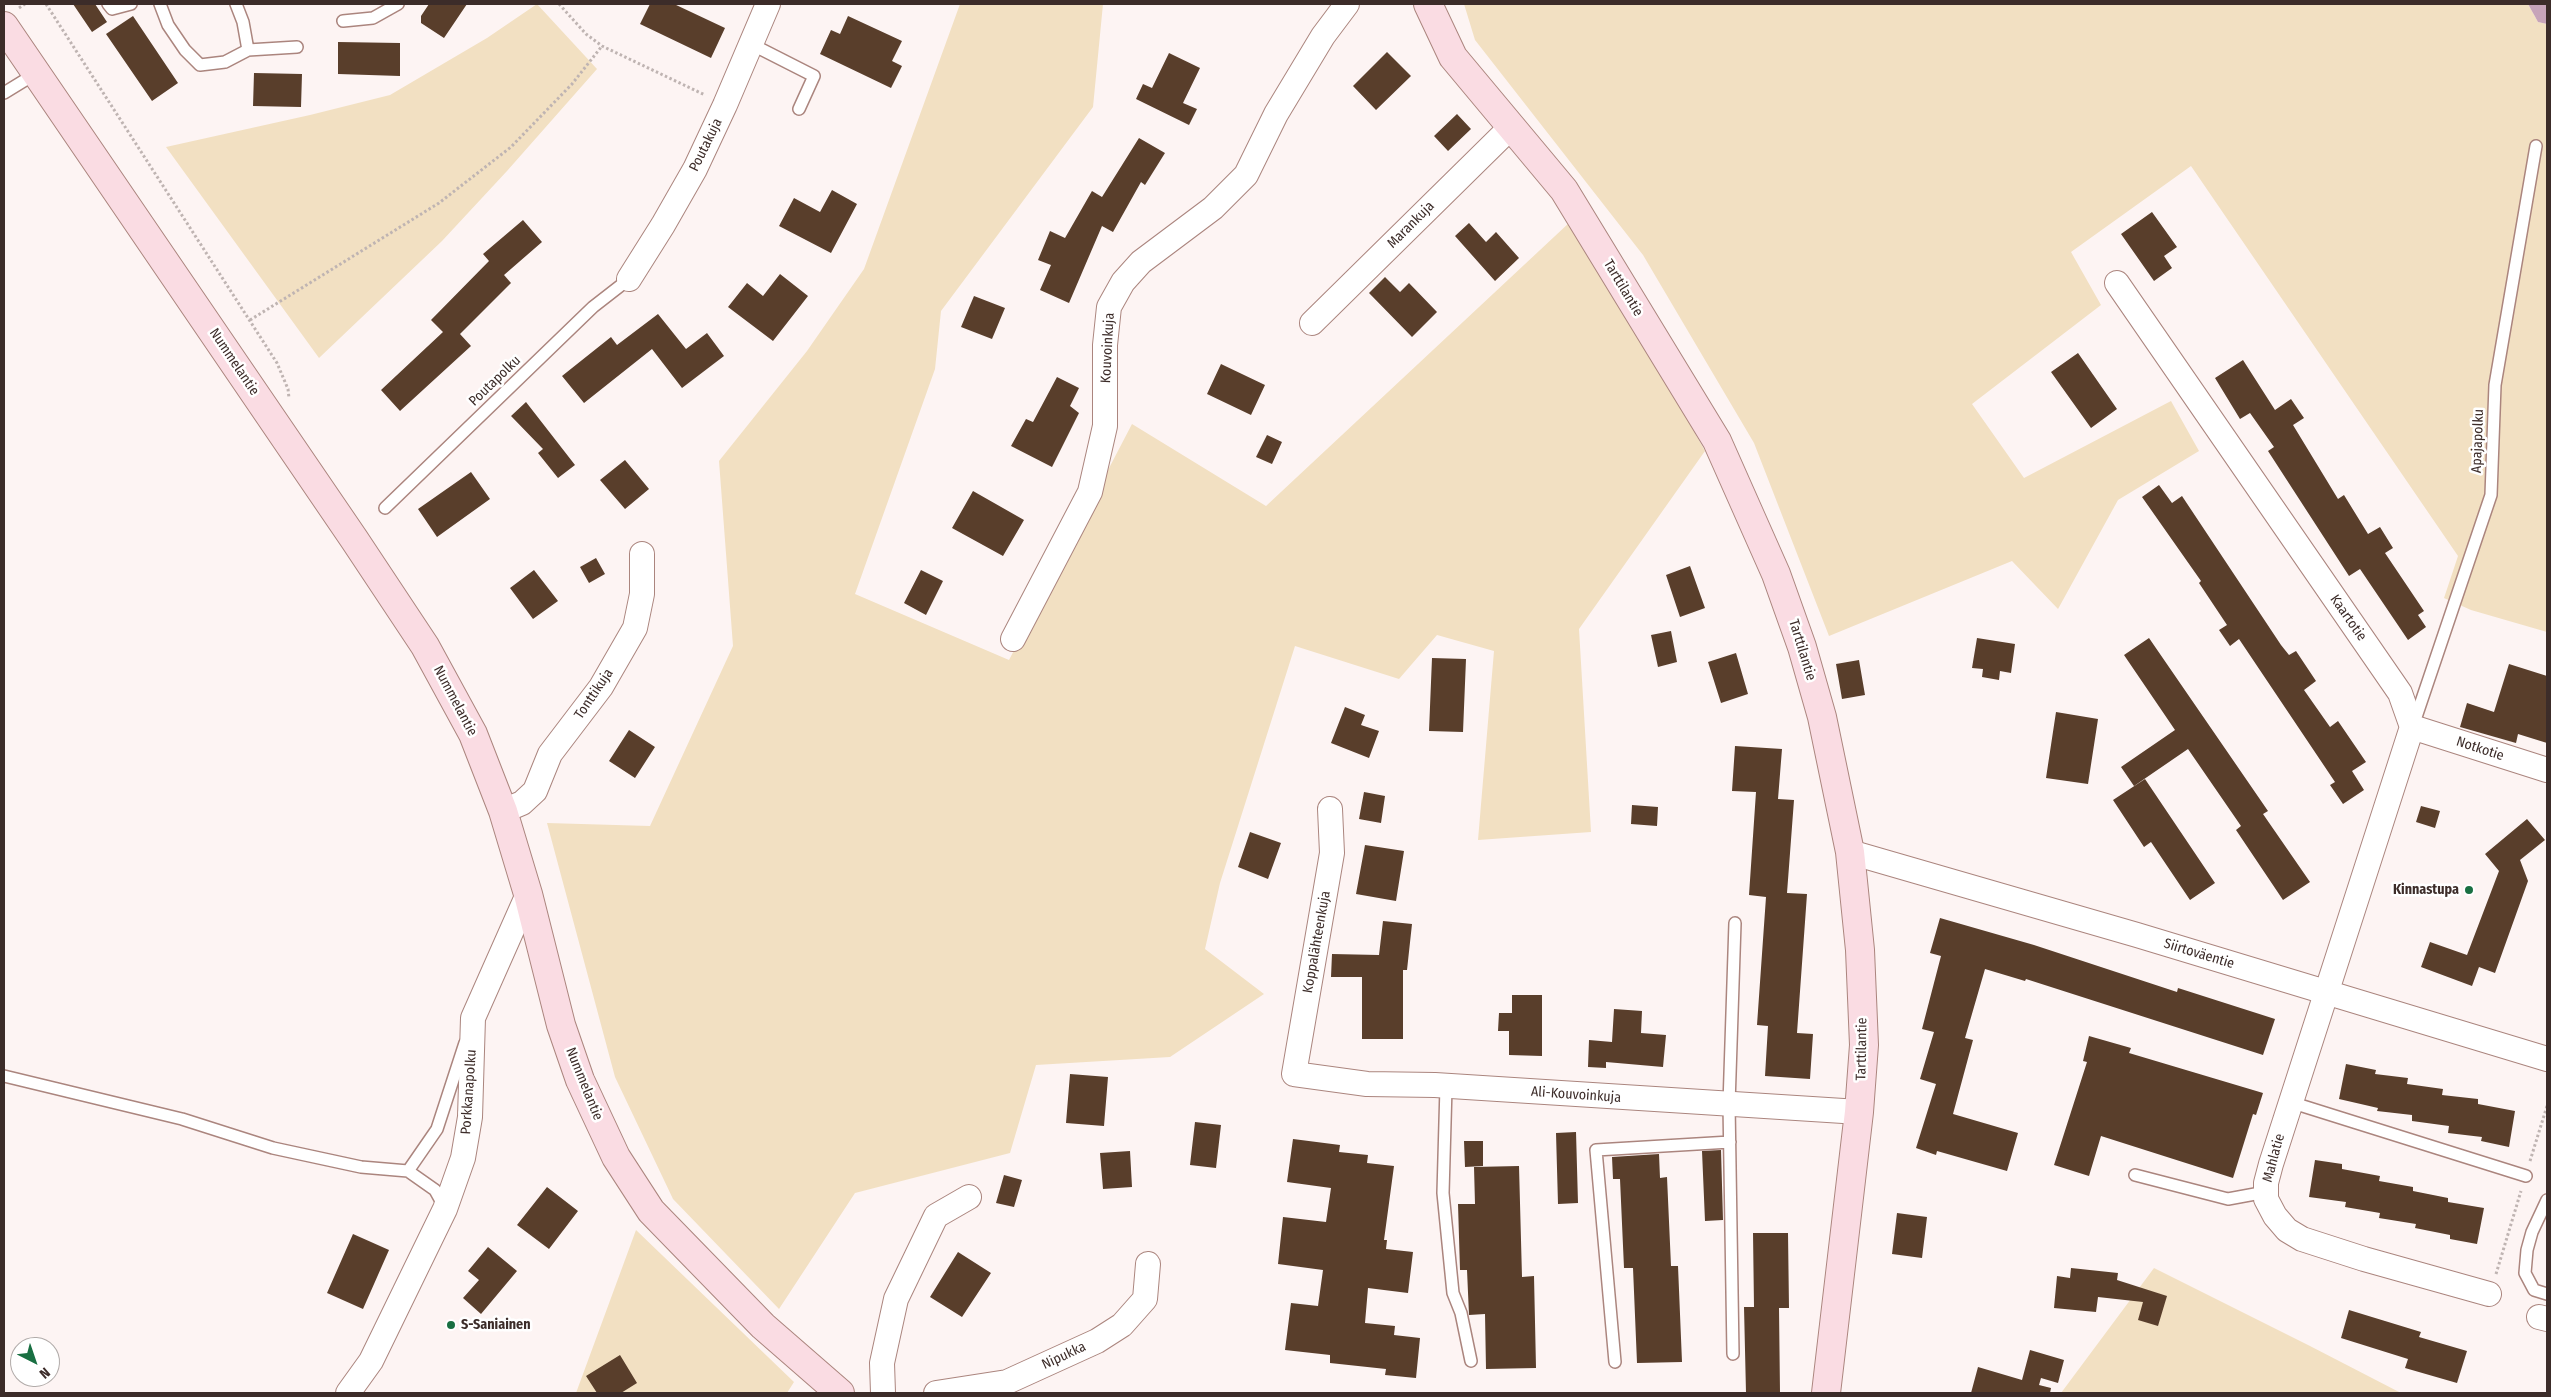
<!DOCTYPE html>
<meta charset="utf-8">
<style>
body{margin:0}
#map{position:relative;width:2551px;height:1397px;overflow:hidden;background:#fdf4f3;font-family:"Fira Sans Condensed",sans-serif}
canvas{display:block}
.frame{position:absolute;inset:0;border:5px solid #3c2c29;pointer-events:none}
.north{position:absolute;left:10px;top:1337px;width:50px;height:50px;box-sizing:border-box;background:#fff;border:1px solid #b1aba9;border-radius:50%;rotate:139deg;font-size:14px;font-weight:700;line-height:20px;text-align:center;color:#3c2c29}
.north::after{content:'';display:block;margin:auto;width:18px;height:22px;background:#196f42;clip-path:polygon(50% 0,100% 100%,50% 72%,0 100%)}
</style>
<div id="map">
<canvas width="2551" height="1397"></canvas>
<div class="frame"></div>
<div class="north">N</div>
</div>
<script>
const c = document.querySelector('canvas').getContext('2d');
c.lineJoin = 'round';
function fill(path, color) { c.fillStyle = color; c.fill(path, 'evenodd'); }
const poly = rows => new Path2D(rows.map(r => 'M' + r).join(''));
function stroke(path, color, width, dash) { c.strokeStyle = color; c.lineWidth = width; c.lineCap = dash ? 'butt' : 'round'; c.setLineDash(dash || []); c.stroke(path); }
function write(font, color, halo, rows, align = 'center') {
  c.font = font + ' "Fira Sans Condensed",sans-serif'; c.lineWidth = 5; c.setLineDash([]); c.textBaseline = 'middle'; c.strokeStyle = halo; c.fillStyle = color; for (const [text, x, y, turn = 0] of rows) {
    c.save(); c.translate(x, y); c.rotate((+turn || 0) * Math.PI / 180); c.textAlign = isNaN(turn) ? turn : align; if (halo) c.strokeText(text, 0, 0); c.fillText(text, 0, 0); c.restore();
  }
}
fill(poly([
 [537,4,597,69,507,171,442,241,319,358,166,147,310,115,390,95,487,38],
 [960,4,1103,4,1093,107,941,311,935,369,855,594,1009,660,1132,424,1266,506,1570,222,1607,276,1705,451,1579,629,1591,832,1478,840,1494,651,1437,635,1399,679,1295,646,1220,883,1205,949,1264,994,1170,1057,1036,1065,1010,1153,855,1193,779,1309,673,1199,615,1077,547,823,650,826,733,646,719,461,807,351,864,269],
 [1464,4,2528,4,2538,22,2547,24,2547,632,2471,610,2444,598,2458,556,2191,166,2071,252,2101,305,1972,404,2024,478,2171,401,2199,451,2118,500,2058,609,2012,561,1829,636,1754,443,1643,255,1475,40],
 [636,1230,794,1382,787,1393,576,1393],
 [2154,1268,2310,1346,2401,1393,2061,1393]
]), '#f2e0c2');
fill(poly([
 [2528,4,2547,4,2547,24,2538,22]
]), '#c7a4b9');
fill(poly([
 [73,4,95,4,107,22,92,32],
 [429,4,467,4,444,38,421,23,421,16],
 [650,4,674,4,725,28,711,58,640,24],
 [133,16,178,83,152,101,106,34],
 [848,16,902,41,892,61,902,66,891,88,820,54,831,30,840,34],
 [338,42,400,43,400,76,338,74],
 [1387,52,1411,76,1376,110,1353,86],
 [1169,53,1200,68,1183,103,1197,109,1189,125,1136,99,1143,84,1152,88],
 [254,73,302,74,301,107,253,106],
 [1457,114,1471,129,1448,151,1434,136],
 [1139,138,1165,153,1145,185,1141,182,1113,232,1102,226,1069,303,1040,290,1051,265,1038,260,1050,231,1065,238,1092,191,1102,197],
 [832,190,857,204,831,253,779,226,794,198,820,212],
 [2152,212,2177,247,2164,256,2172,268,2154,281,2121,234],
 [523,220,542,242,504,275,511,283,460,334,471,346,400,411,381,390,443,332,431,320,489,261,483,254],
 [1469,223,1486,242,1496,232,1519,258,1495,281,1455,236],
 [780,274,808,296,773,341,728,307,747,283,763,296],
 [1385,277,1400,292,1409,283,1437,312,1412,337,1369,293],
 [974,296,1005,308,992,339,961,327],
 [658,314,686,349,707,333,724,356,682,388,652,349,584,403,562,376,611,337,617,345],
 [2078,353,2117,409,2091,428,2051,372],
 [2243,360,2275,410,2291,399,2304,418,2293,425,2338,499,2344,495,2368,534,2380,527,2393,548,2385,553,2424,611,2418,615,2426,627,2408,640,2360,569,2349,576,2268,451,2274,447,2250,413,2240,419,2215,378],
 [1221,364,1265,385,1251,415,1207,394],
 [1057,377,1079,388,1070,406,1079,413,1052,467,1011,446,1026,419,1033,422],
 [526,402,575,465,558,478,538,453,543,449,511,416],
 [1267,435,1282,442,1272,464,1256,457],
 [625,460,649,489,625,509,600,480],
 [471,472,490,499,437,537,418,509],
 [2159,485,2172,503,2182,496,2281,645,2289,655,2296,651,2316,681,2304,690,2330,727,2338,721,2366,762,2352,771,2364,790,2343,804,2330,785,2335,782,2239,639,2230,646,2219,630,2227,625,2199,583,2201,581,2142,497],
 [973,491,1024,520,1003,556,952,528],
 [596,558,605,574,589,583,580,567],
 [1690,566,1705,608,1680,617,1666,575],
 [534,570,558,601,533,619,510,588],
 [921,570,943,581,926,615,904,603],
 [1671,631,1677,662,1658,667,1651,635],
 [1977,638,2015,644,2011,673,2000,671,1999,680,1982,677,1983,669,1972,668],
 [2149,638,2268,811,2263,814,2310,882,2283,900,2236,830,2241,826,2188,749,2134,786,2121,767,2175,730,2124,655],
 [1736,653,1748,694,1721,703,1708,662],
 [1432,658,1466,659,1463,732,1429,731],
 [1859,660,1865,695,1842,699,1836,664],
 [2509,664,2547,676,2547,743,2518,734,2516,743,2460,727,2467,703,2494,712],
 [1345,707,1365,715,1361,725,1379,731,1369,758,1331,743],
 [2056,712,2098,719,2088,784,2046,778],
 [629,730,655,747,635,778,609,761],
 [1735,746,1782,749,1778,799,1794,800,1787,893,1807,894,1797,1033,1813,1034,1810,1079,1765,1076,1768,1026,1757,1025,1766,897,1749,895,1756,792,1732,791],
 [2145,779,2215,883,2190,900,2151,842,2144,847,2113,800],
 [1364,792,1385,796,1381,823,1359,819],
 [1632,805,1658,807,1657,826,1631,824],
 [2421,806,2440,811,2435,828,2416,822],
 [2527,819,2545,840,2520,860,2528,881,2495,973,2479,967,2472,986,2421,967,2430,942,2467,955,2499,871,2485,854],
 [1250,832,1281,843,1268,879,1238,867],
 [1365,845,1404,851,1396,901,1356,894],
 [1940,918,2034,945,2177,992,2178,988,2275,1019,2263,1055,2026,979,2025,981,1985,969,1965,1038,1973,1040,1953,1114,2018,1133,2007,1171,1937,1151,1936,1155,1916,1148,1936,1084,1920,1079,1934,1032,1922,1029,1941,956,1930,953],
 [1383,921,1412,924,1407,970,1403,970,1403,1039,1362,1039,1362,977,1331,977,1332,954,1379,955],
 [1512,995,1542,995,1542,1056,1509,1055,1509,1031,1498,1031,1499,1013,1512,1013],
 [1614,1009,1642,1011,1641,1033,1666,1035,1663,1067,1606,1062,1606,1068,1588,1067,1589,1040,1612,1042],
 [2089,1036,2131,1048,2129,1053,2263,1093,2256,1115,2253,1114,2233,1178,2101,1136,2089,1176,2054,1165,2087,1062,2083,1061],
 [2346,1064,2376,1070,2375,1074,2408,1078,2407,1084,2443,1089,2442,1095,2478,1099,2478,1104,2515,1111,2509,1147,2481,1141,2482,1137,2448,1133,2449,1126,2412,1121,2412,1115,2377,1111,2378,1108,2339,1099],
 [1070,1074,1108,1077,1104,1126,1066,1123],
 [1195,1122,1221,1125,1216,1168,1190,1165],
 [1576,1132,1578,1203,1558,1204,1556,1133],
 [1293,1139,1340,1145,1339,1152,1368,1155,1367,1163,1394,1166,1384,1240,1387,1240,1386,1249,1413,1252,1408,1293,1368,1288,1365,1323,1395,1326,1394,1335,1420,1338,1416,1378,1385,1375,1386,1369,1330,1363,1330,1355,1285,1350,1291,1303,1318,1306,1323,1270,1278,1264,1283,1217,1326,1222,1331,1188,1287,1182],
 [1464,1141,1483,1141,1483,1166,1465,1167],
 [1721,1150,1723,1220,1705,1221,1702,1151],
 [1130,1151,1132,1187,1103,1189,1100,1153],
 [1659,1154,1660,1178,1667,1177,1671,1266,1678,1266,1682,1362,1637,1363,1633,1268,1624,1268,1620,1179,1613,1179,1612,1157],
 [2315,1160,2342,1164,2342,1169,2380,1176,2379,1181,2413,1187,2413,1191,2448,1198,2448,1202,2484,1208,2477,1244,2450,1239,2450,1235,2415,1228,2416,1224,2379,1218,2380,1213,2345,1207,2346,1202,2309,1197],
 [1519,1166,1522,1277,1534,1276,1536,1368,1486,1369,1485,1314,1469,1315,1467,1270,1460,1270,1458,1204,1475,1204,1474,1167],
 [1004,1175,1022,1180,1014,1207,996,1203],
 [547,1187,578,1211,549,1249,517,1225],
 [1897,1213,1927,1217,1922,1258,1892,1254],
 [1753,1233,1788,1233,1789,1308,1779,1308,1780,1393,1746,1393,1744,1307,1754,1307],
 [353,1234,389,1250,363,1309,327,1293],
 [488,1247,517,1271,481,1314,463,1298,479,1280,468,1271],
 [958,1252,991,1273,962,1317,930,1297],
 [2071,1268,2118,1273,2117,1280,2167,1296,2158,1326,2138,1320,2143,1302,2098,1297,2096,1312,2054,1308,2057,1276,2070,1278],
 [2349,1310,2421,1332,2419,1337,2467,1351,2457,1383,2405,1368,2408,1359,2341,1338],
 [2030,1350,2064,1360,2058,1383,2041,1378,2039,1385,2051,1388,2050,1393,1971,1393,1978,1367,2022,1380],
 [620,1355,637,1383,621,1393,597,1393,586,1376]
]), '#593e2b');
const lane = poly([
 [108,4,112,9,131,4],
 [160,4,168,25,185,50,200,65,225,62,248,50,297,47],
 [236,4,243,22,248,50],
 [343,21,373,18,398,4],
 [751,44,814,76,799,109],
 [4,93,35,74],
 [385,508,593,307,629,279],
 [2414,723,2491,495,2495,385,2536,146],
 [4,1076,182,1119,273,1148,361,1167,408,1171,435,1190,445,1208],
 [1446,1087,1443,1193,1453,1293,1461,1313,1471,1361],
 [2290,1102,2526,1176],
 [408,1171,437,1129,465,1043],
 [2135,1175,2228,1199,2266,1192],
 [2547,1200,2532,1232,2527,1250,2525,1273,2534,1290,2547,1294],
 [1733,1354,1729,1104,1735,923],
 [1615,1362,1596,1150,1730,1142]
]);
const street = poly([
 [629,279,663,225,695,169,725,105,768,4],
 [2117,283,2400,693,2412,727,2271,1164,2266,1183,2266,1199,2275,1216,2287,1230,2302,1239,2364,1259,2489,1294],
 [1312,323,1510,128],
 [1013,639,1090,492,1105,426,1105,345,1109,307,1123,282,1141,262,1213,208,1246,175,1276,114,1323,36,1347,4],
 [2412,727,2547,770],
 [1330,809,1332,853,1294,1074,1367,1084,1435,1085,1859,1112],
 [503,811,522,803,535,791,550,754,601,687,635,628,642,594,642,554],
 [1850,852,2137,935,2547,1059],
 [2539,1317,2547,1319],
 [348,1393,371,1361,445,1209,463,1158,470,1117,473,1018,528,894],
 [883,1393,882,1363,896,1299,936,1216,969,1197],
 [936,1393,1007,1382,1097,1341,1122,1325,1145,1299,1148,1264]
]);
const secondary = poly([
 [1428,4,1453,57,1564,190,1717,441,1776,574,1802,647,1822,717,1850,852,1860,950,1864,1045,1859,1112,1826,1393],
 [4,26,354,539,425,646,473,734,503,811,528,894,561,1025,580,1080,616,1157,651,1211,763,1326,840,1393]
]);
stroke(lane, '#ab857e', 14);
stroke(street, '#ab857e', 26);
stroke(secondary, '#ab857e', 30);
stroke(poly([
 [46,4,277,363,288,389,289,398],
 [559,4,586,34,602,46,705,95],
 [19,8,25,4],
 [250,320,439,203,511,147,572,84,602,46],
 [2530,1161,2547,1106],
 [2496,1274,2521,1191]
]), '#bfb4b2', 3, [2.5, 2.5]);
stroke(lane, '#fff', 11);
stroke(street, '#fff', 24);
stroke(secondary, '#fadce3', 28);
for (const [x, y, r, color] of [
 [2469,890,5,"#196f42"],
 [451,1325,5,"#196f42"]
]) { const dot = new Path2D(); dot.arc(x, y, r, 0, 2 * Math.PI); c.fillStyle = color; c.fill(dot); stroke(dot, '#fff', 2); }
write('14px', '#3c2c29', '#fff', [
 ["Poutakuja",706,145,-64],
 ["Marankuja",1411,225,-45],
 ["Tarttilantie",1623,288,59],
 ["Kouvoinkuja",1108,348,-87],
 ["Nummelantie",234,362,56],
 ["Poutapolku",495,381,-44],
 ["Apajapolku",2478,441,-88],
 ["Kaartotie",2348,618,55],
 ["Tarttilantie",1802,650,73],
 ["Tonttikuja",594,694,-56],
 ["Nummelantie",455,701,62],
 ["Notkotie",2480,749,18],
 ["Koppalähteenkuja",1317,942,-80],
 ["Siirtoväentie",2199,954,17],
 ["Tarttilantie",1862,1049,-89],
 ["Nummelantie",584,1084,68],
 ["Porkkanapolku",469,1092,-86],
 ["Ali-Kouvoinkuja",1576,1095,4],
 ["Mahlatie",2274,1158,-75],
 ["Nipukka",1064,1356,-25]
]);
write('bold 14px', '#3c2c29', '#fff', [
 ["Kinnastupa",2459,890],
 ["S-Saniainen",461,1325,"left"]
], 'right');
</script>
